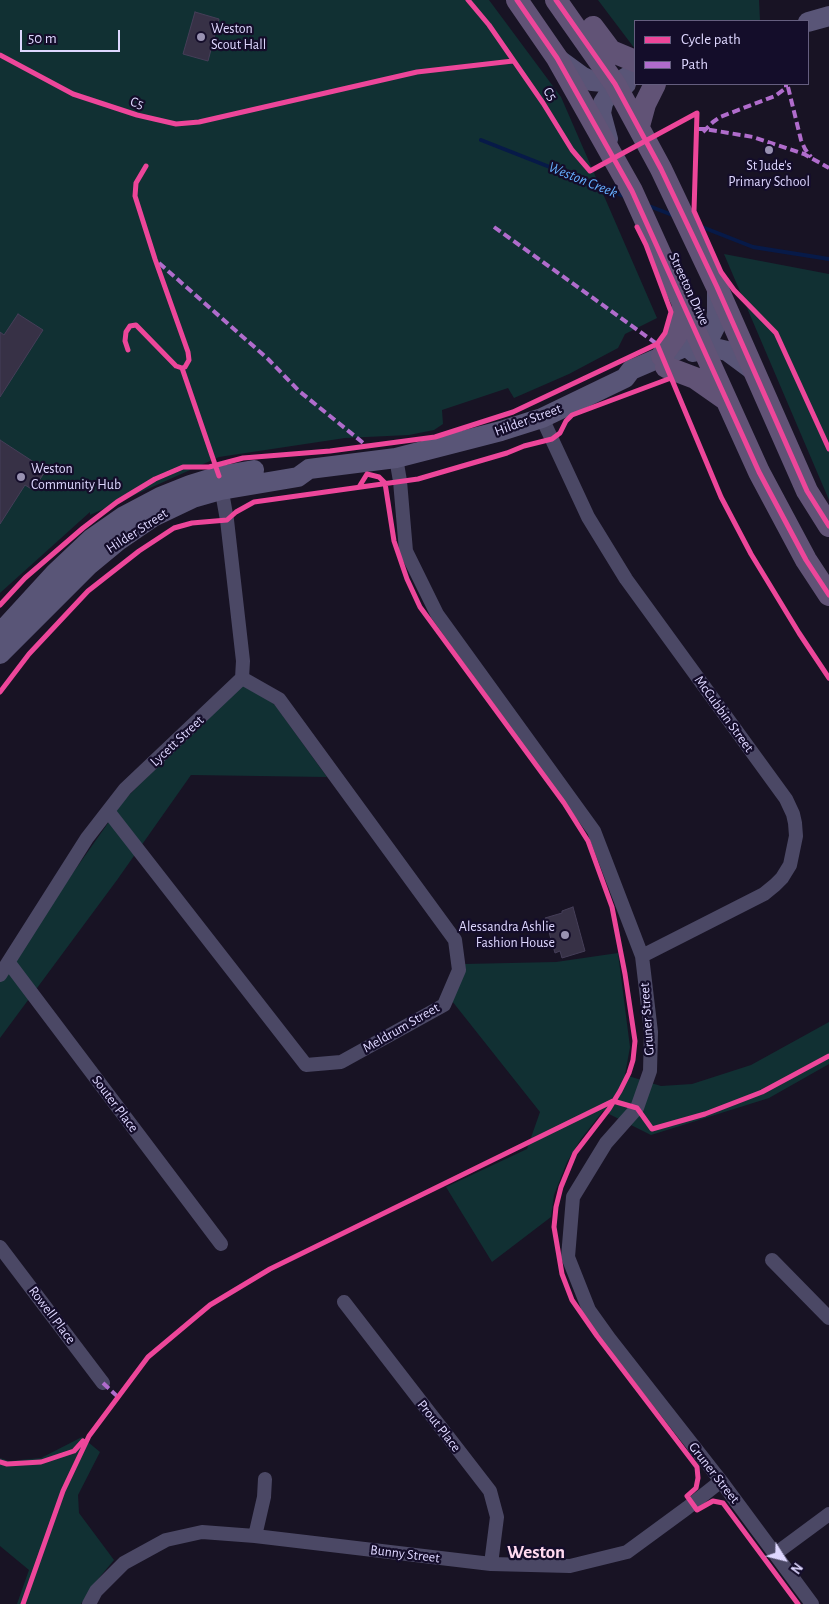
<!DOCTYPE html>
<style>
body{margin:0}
#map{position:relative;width:829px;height:1604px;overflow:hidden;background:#181324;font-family:"Alegreya Sans",sans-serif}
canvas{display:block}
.legend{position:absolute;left:634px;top:20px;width:175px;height:65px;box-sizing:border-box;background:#140d2a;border:1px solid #655e7f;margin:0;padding:6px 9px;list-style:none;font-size:15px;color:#ded7ff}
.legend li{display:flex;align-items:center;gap:10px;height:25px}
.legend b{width:25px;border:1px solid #655e7f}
.north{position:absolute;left:759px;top:1534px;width:50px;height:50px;-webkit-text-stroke:4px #140d2a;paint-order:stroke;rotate:126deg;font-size:14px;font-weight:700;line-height:20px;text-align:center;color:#ded7ff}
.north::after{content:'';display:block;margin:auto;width:18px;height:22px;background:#ded7ff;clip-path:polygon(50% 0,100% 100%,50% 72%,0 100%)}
.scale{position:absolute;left:20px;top:30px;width:100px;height:22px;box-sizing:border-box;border:2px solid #ded7ff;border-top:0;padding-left:6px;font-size:15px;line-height:18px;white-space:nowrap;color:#ded7ff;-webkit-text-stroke:4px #140d2a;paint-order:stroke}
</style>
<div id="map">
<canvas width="829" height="1604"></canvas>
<ul class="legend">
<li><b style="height:6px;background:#ed469a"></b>Cycle path</li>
<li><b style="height:6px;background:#b06ccc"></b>Path</li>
</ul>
<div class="north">N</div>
<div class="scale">50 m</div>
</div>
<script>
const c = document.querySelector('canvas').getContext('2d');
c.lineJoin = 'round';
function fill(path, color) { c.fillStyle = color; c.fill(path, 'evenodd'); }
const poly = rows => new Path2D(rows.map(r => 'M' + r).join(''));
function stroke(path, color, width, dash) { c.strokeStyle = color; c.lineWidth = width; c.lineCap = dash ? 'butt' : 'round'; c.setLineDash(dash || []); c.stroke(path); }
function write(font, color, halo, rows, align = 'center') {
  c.font = font + ' "Alegreya Sans",sans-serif'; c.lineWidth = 4.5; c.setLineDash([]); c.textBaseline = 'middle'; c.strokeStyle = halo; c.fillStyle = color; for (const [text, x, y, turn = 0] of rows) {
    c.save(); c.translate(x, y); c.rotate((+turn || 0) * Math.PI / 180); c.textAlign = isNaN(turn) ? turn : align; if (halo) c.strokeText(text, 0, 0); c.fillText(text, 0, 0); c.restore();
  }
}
fill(poly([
 [0,0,489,0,561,97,657,318,625,334,618,348,569,374,514,398,508,388,442,410,443,424,434,430,409,435,345,438,219,457,90,515,90,512,0,593],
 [598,0,759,0,760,21,635,21,635,49],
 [724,254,829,274,829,500],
 [244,682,275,705,327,777,191,775,117,880,0,1038,0,976,125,799],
 [618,953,630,1047,625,1075,661,1086,692,1084,751,1065,829,1022,829,1064,769,1098,651,1135,603,1111,581,1139,567,1162,554,1195,551,1217,492,1262,446,1187,527,1149,540,1112,452,1001,464,964,556,962],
 [82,1437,100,1452,78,1495,79,1513,114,1560,94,1584,81,1604,17,1604,29,1570,0,1546,0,1458,9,1461,41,1458]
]), '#113033');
stroke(poly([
 [481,140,626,197],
 [649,206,675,216],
 [697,225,753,247,829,259]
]), '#071a48', 4);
const building = poly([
 [195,12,219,19,208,61,183,54,195,12],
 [18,314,43,330,0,397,0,332,4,335,18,314],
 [0,440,46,470,33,490,25,485,0,524,0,440],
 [573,907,585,951,562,958,560,951,555,953,545,918,562,913,562,911,573,907]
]);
fill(building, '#373146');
stroke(building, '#453e58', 1);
stroke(poly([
 [542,418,588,517,626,579,786,799,793,814,795,823,796,836,790,865,782,878,775,885,764,894,642,956],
 [396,458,400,481,406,551,437,614,594,831,642,956,651,1032,650,1071,637,1108,606,1143,573,1197,568,1257,589,1310,609,1338,721,1481,812,1604],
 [108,811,306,1065,341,1062,444,1005,459,970,455,940,279,699,242,678],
 [9,963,221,1244],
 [0,975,87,838,125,789,242,678,243,661,227,520,220,481],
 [0,1247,103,1383],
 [772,1260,829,1318],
 [344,1302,490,1491,497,1517,491,1564],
 [255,1536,264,1497,265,1479],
 [775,1554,829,1514],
 [89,1604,96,1591,124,1563,166,1540,202,1532,255,1536,491,1564,570,1566,627,1552,687,1508,721,1481]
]), '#4b4865', 14);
stroke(poly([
 [808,22,829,16],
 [557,58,583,77,592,81,626,84],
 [608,139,601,113,603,103,615,84,635,72],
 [693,352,709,339,715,327,717,312,717,287],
 [0,633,55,573,91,539,124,516,160,497,190,485,219,476,254,470],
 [0,654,89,565,118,541,153,517,193,498,221,490,298,477,309,469,396,458,501,431,542,418,625,378,631,370,687,346,702,345,727,351,754,371]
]), '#595577', 20);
stroke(poly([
 [517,0,557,58,632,191,759,472,806,560,829,595],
 [556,0,615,84,661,169,717,287,807,491,829,526],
 [593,27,611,51,635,61],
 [639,126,645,104,655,84],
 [662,356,676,336,680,326,683,302],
 [666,367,695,378,725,399]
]), '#615376', 22);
stroke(poly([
 [788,87,801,140,805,149,811,157],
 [697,129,705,129,753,137,804,154,829,168],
 [703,132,713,122,720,117,775,96,786,88,786,84],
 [494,227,657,344],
 [159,263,268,359,299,391,367,446],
 [103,1383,118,1397]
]), '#b06ccc', 4, [8, 4]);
stroke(poly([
 [468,0,489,25,543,103,572,150,590,171,697,113,694,211,721,272,734,290,776,333,829,449],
 [517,0,557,58,632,191,759,472,806,560,829,595],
 [556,0,615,84,661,169,717,287,807,491,829,526],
 [0,55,73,94,137,115,176,124,199,122,417,72,513,61],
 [657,344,721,497,751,554,799,633,829,678],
 [128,350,125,341,126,332,130,326,136,325,176,366,182,368,185,367,189,360,188,352,155,259,135,196,136,183,146,166],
 [182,368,219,476],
 [359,487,367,474,379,477,385,483,394,541,407,579,420,607,564,803,588,841,612,907,625,974,635,1041,633,1060,629,1073,620,1091,609,1109,575,1153,561,1187,556,1207,554,1227,562,1274,572,1300,597,1336,697,1467,698,1478,696,1488,687,1496,697,1510,713,1501,723,1503,798,1604],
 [0,605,25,578,83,528,117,502,155,479,183,467,209,467,243,458,330,451,435,437,513,412,657,344,665,333,671,312,646,245,637,227],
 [0,692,29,654,88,591,139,551,174,528,192,523,227,520,236,512,254,502,418,479,507,453,524,446,552,439,560,433,566,421,572,415,671,378],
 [0,1462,7,1464,41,1462,74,1451,83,1441],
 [23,1604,63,1491,89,1436,148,1357,210,1305,270,1269,613,1101,637,1108,652,1129,705,1114,762,1092,829,1056]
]), '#ed469a', 5);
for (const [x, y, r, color] of [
 [201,37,5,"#9992b2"],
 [769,150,5,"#9992b2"],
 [21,477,5,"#9992b2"],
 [565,935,5,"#9992b2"]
]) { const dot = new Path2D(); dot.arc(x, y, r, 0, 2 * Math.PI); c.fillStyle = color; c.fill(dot); stroke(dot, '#140d2a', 2); }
write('14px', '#ded7ff', '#140d2a', [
 ["Weston",211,29],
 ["Scout Hall",211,45],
 ["St Jude's",769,166,"center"],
 ["Primary School",769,182,"center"],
 ["Weston",31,469],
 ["Community Hub",31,485],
 ["Alessandra Ashlie",555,927,"right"],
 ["Fashion House",555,943,"right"]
], 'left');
write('14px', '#ded7ff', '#140d2a', [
 ["C5",550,94,56],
 ["C5",137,103,16],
 ["Streeton Drive",689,289,65],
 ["Hilder Street",528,420,-20],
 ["Hilder Street",137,531,-33],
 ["McCubbin Street",724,714,54],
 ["Lycett Street",177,741,-43],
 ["Gruner Street",647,1019,-94],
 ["Meldrum Street",401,1028,-30],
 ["Souter Place",115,1104,53],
 ["Rowell Place",52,1315,53],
 ["Prout Place",439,1426,52],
 ["Gruner Street",714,1473,52],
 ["Bunny Street",405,1554,7]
]);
write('italic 15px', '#65afff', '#140d2a', [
 ["Weston Creek",583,180,22]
]);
write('bold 19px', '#ffd9ef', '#140d2a', [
 ["Weston",536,1552]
]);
</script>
